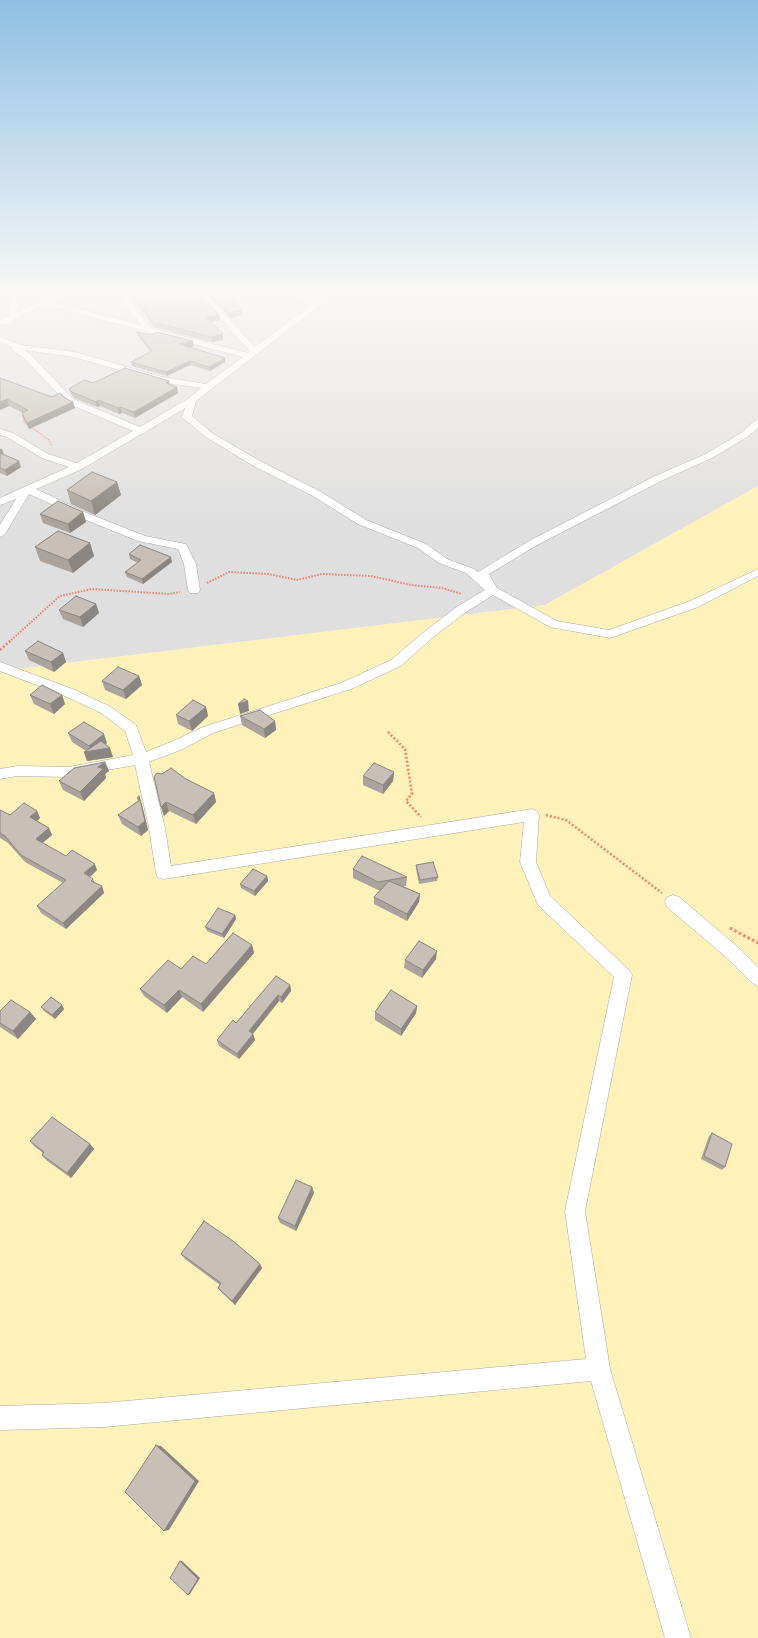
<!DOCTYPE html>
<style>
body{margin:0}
canvas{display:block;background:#f2efe9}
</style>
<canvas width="758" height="1638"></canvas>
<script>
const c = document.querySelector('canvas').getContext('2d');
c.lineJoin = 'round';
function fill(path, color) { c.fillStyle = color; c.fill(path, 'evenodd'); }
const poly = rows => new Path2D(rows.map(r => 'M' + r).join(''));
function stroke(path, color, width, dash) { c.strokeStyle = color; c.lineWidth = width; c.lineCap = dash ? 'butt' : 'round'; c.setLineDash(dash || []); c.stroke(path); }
fill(poly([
 [0,293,758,293,758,486,545,605,0,671]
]), '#e0dfdf');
fill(poly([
 [758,486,758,1638,0,1638,0,671,545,605]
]), '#fff1ba');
const street = poly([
 [12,293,20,293,17,312,58,293,69,293,52,302,141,325,116,293,124,293,151,328,248,353,250,351,197,293,205,293,255,347,310,306,288,293,298,293,315,303,327,293,336,293,196,401,192,416,212,433,260,461,321,492,366,520,426,544,447,559,474,569,478,572,529,541,655,476,706,454,741,433,755,421,758,420,758,428,747,437,712,458,663,480,537,545,489,574,497,588,557,621,609,630,690,601,758,569,758,576,698,607,610,638,550,627,493,595,466,612,432,638,401,666,351,689,213,733,183,749,149,762,165,828,171,866,532,809,537,811,539,815,536,862,550,896,629,970,632,975,585,1211,610,1369,691,1638,665,1638,591,1381,104,1427,0,1430,0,1406,104,1403,586,1359,565,1211,614,977,538,905,520,862,524,822,164,879,158,878,156,873,149,828,135,765,69,777,17,776,0,779,0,769,17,766,69,767,133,755,125,731,101,713,65,696,0,671,0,662,75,690,111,707,136,725,146,752,173,741,203,727,341,683,391,660,424,632,458,606,485,590,466,573,439,563,418,548,358,524,313,496,252,465,206,437,184,419,182,417,185,408,147,431,145,433,141,434,82,469,36,489,87,513,145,536,186,544,196,564,200,590,198,593,190,593,188,590,184,564,178,549,138,541,79,517,29,494,5,534,0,537,0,525,16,499,0,505,0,498,69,467,42,458,7,437,0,435,0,429,13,433,48,454,77,463,133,431,67,403,24,358,12,350,12,347,0,342,0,337,21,345,75,352,162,377,206,384,243,357,46,305,14,319,11,324,0,325,0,320,9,316,12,293],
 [24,350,74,357,161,382,201,388,189,398,140,427,73,399,30,354,24,350],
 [673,895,679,897,739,948,758,967,758,986,752,983,727,958,667,907,665,902,667,897,673,895]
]);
stroke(street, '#a9a9a9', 1);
stroke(poly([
 [25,415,23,416,24,422,49,440,52,446]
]), '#fa8072', 1.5, [1, 1]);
stroke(poly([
 [207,583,229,572,268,574,297,580,322,574,371,576,411,585,442,588,462,594],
 [9,642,60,596,92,589,169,594,180,592]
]), '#fa8072', 2, [1.5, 1.5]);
stroke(poly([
 [0,650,10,641],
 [388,732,405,749,412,794,406,801,421,817],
 [546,815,566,820,662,893]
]), '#fa8072', 2.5, [2, 2]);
stroke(poly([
 [730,928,758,943]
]), '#fa8072', 3, [2.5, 2.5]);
fill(street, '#fff');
fill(poly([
 [129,293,199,293,220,320,210,322,223,340,212,342,154,327],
 [207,293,246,293,229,298,242,315,230,318],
 [137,332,149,335,194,346,188,347,225,362,210,371,190,365,167,376,132,366,131,362,151,352,138,336],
 [0,378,52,397,65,398,73,402,75,408,29,429,24,420,22,413,23,413,9,406,0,410],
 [169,381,170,385,177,387,178,393,135,418,122,413,119,414,100,406,97,407,74,398,71,394,69,389,93,383],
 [0,448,4,455,21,467,7,476,0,473],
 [117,482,121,495,95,515,71,504,67,490],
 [83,512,86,522,70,533,43,523,40,514],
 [90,543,94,556,73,573,40,561,35,547],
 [129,554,172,562,143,584,127,577,125,572,138,563,130,559],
 [96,604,99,613,83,627,63,619,59,610],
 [25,651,63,653,66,662,54,672,29,660],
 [139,676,142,685,126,699,105,690,102,681],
 [30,695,62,695,65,704,54,714,34,704],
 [206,707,208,716,192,731,178,724,176,715],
 [240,716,275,721,276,730,265,738,242,725],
 [68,733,107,743,105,745,113,757,87,761,84,752,86,751,72,742],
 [105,762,109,771,105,774,106,778,84,801,63,790,59,781],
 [394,772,393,781,383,794,363,785,363,776],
 [162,774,186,779,214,793,216,802,196,824,169,811,164,816,161,807],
 [139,796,142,805,148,830,141,836,122,824,118,815,138,801,137,798],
 [0,810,10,815,37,811,40,818,37,821,49,828,52,835,42,843,66,856,97,870,90,877,93,879,95,883,102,886,104,893,66,929,41,913,37,906,63,883,25,862,8,843,0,838],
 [416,865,438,877,437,881,419,884,416,869],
 [353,869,407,877,406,886,403,886,420,894,419,902,407,921,374,904,374,897,380,890,378,890,353,878],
 [267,876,268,881,255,896,241,888,240,884],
 [235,915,236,919,224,938,207,931,205,927],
 [252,945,254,953,203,1012,182,997,167,1013,144,996,140,989,181,969,206,964],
 [436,959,422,978,404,968,405,960],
 [290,985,291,991,282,1003,279,1001,253,1034,255,1040,239,1059,219,1046,217,1040,236,1023],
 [417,1006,416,1013,401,1036,375,1020,375,1012],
 [41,1007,64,1009,55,1019,44,1011],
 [0,1011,30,1012,36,1019,18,1039,0,1027],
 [712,1133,725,1167,722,1170,701,1159,709,1136],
 [30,1141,90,1144,94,1149,71,1178,46,1160,42,1155,43,1153,34,1146],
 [312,1187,314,1193,296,1231,280,1223,278,1218],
 [181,1254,260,1264,262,1268,235,1305,221,1292,218,1288,220,1285,185,1259]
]), '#aba49e');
fill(poly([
 [228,293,246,293,226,299,225,294],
 [242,310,242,315,230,318,229,313],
 [219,315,220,320,207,322,206,317],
 [223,334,223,340,212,342,211,337],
 [193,341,194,346,180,349,179,344],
 [225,358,225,362,210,371,209,367],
 [190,361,190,365,167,376,166,372],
 [169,381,170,387,166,383],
 [177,387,178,393,135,418,134,412],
 [7,399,9,406,0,410,0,402],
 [98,400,100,406,97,407,96,402],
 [73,402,75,408,29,429,27,423],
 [120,407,122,413,119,414,118,408],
 [0,449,2,449,4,455,0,457],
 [19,461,21,467,7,476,5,470],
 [117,482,121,495,95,515,91,501],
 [83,512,86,522,70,533,68,524],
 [90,543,94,556,73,573,68,560],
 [171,557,172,562,143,584,142,579],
 [96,604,99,613,83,627,80,617],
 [63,653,66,662,54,672,51,662],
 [139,676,142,685,126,699,123,690],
 [62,695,65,704,54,714,50,704],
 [248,701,249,711,240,714,238,704],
 [206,707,208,716,192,731,189,721],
 [275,721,276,730,265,738,264,729],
 [104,734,107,743,98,750,110,748,113,757,87,761,84,752,91,751,89,746],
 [105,762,109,771,105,774,106,778,84,801,80,792,98,767],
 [394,772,393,781,383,794,383,785],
 [214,793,216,802,196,824,193,815],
 [139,796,142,805,148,830,141,836,138,827,145,821],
 [166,802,169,811,164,816,161,807],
 [37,811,40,818,34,824,30,817],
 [49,828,52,835,39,846,36,839],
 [95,864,97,870,87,879,84,873],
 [267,876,268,881,255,896,254,891],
 [102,886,104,893,66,929,63,923],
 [420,894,419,902,407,921,407,914],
 [235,915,236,919,224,938,222,934],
 [252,945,254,953,203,1012,201,1004],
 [437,951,436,959,422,978,423,970],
 [290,985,291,991,282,1003,281,997],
 [179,990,182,997,167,1013,164,1005],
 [278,995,279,1001,250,1037,249,1031],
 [62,1005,64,1009,55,1019,52,1015],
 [417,1006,416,1013,401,1036,401,1029],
 [30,1012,36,1019,18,1039,13,1031],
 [253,1034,255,1040,239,1059,237,1054],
 [90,1144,94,1149,71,1178,67,1173],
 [312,1187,314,1193,296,1231,295,1226],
 [260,1264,262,1268,235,1305,232,1301],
 [156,1445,161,1446,199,1481,169,1530,164,1531],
 [180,1561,182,1561,200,1578,190,1594,188,1595]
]), '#8b8681');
const building = poly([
 [132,293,199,293,219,315,206,317,223,334,211,337,153,322,132,293],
 [211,293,228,293,225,294,242,310,229,313,211,293],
 [137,332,149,335,157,332,193,341,179,344,225,358,209,367,190,361,166,372,131,362,152,351,137,332],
 [125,368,169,381,166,383,177,387,134,412,120,407,118,408,98,400,96,402,72,392,69,389,84,380,93,383,125,368],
 [0,378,52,397,60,393,65,398,73,402,27,423,22,413,28,410,7,399,0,402,0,378],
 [0,453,19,461,5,470,0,468,0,453],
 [92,472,117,482,91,501,67,490,92,472],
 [58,501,83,512,68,524,40,514,58,501],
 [58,531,90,543,68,560,35,547,58,531],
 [140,545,171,557,142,579,125,572,141,560,129,554,140,545],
 [76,596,96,604,80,617,59,610,76,596],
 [38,641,63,653,51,662,25,651,38,641],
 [118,667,139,676,123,690,102,681,118,667],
 [42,685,62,695,50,704,30,695,42,685],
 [244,699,248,701,238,704,244,699],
 [193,700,206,707,189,721,176,715,193,700],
 [260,710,275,721,264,729,240,716,260,710],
 [84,722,104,734,89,746,68,733,84,722],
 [101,741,110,748,84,752,101,741],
 [105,762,98,767,103,769,80,792,59,781,74,768,105,762],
 [374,763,394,772,383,785,363,776,374,763],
 [171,768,186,779,214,793,193,815,166,802,161,807,154,777,157,773,162,774,171,768],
 [139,796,145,821,138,827,118,815,140,800,137,798,139,796],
 [24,803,37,811,30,817,49,828,36,839,66,856,72,850,95,864,84,873,93,879,91,881,102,886,63,923,37,906,66,880,21,855,5,836,0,833,0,810,10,815,24,803],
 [362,856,407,877,378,882,353,869,362,856],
 [433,862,438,877,420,880,416,865,433,862],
 [253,869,267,876,254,891,240,884,253,869],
 [389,881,420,894,407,914,374,897,389,881],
 [218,908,235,915,222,934,205,927,218,908],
 [233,933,252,945,201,1004,179,990,164,1005,140,989,168,960,181,969,193,956,206,964,233,933],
 [419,941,437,951,423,970,405,960,419,941],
 [276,976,290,985,281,997,278,995,249,1031,253,1034,237,1054,217,1040,233,1020,236,1023,276,976],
 [391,990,417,1006,401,1029,375,1012,391,990],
 [51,997,62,1005,52,1015,41,1007,51,997],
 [11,1000,30,1012,13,1031,0,1023,0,1011,11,1000],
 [52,1117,90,1144,67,1173,42,1155,44,1152,30,1141,52,1117],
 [712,1133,732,1144,725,1167,704,1156,712,1133],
 [296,1180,312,1187,295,1226,278,1218,296,1180],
 [204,1221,233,1241,260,1264,232,1301,218,1288,221,1283,181,1254,204,1221],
 [156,1445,195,1481,164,1531,125,1492,156,1445],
 [180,1561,198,1579,188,1595,170,1578,180,1561]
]);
fill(building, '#c7bfb8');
stroke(building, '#8b8681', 1);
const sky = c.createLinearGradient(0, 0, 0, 523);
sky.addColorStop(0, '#8fc0e4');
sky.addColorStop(0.56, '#f9f8f5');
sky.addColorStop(1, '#f9f8f500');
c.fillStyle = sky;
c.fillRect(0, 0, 758, 523);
</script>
